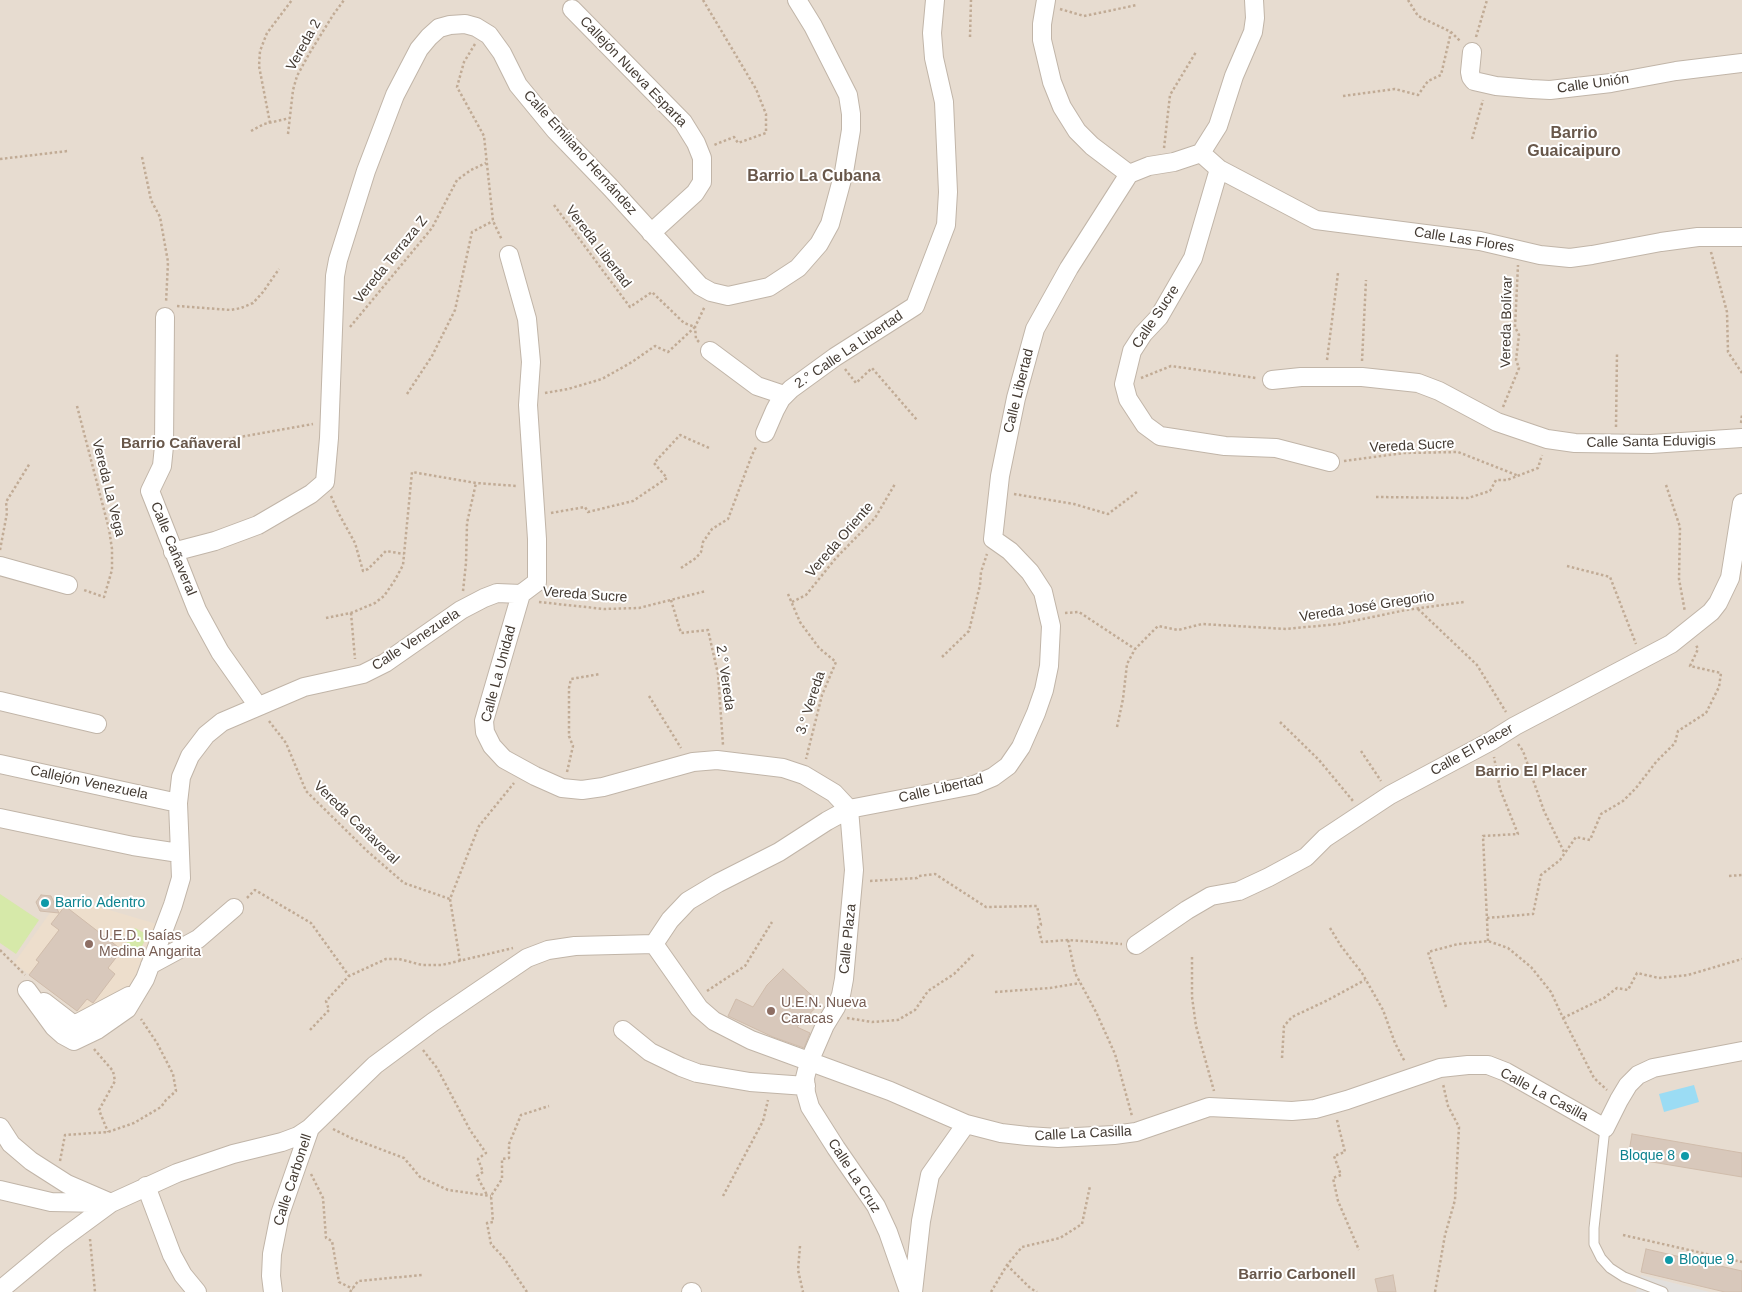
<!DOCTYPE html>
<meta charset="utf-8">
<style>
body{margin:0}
canvas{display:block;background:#f2ebe3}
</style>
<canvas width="1742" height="1292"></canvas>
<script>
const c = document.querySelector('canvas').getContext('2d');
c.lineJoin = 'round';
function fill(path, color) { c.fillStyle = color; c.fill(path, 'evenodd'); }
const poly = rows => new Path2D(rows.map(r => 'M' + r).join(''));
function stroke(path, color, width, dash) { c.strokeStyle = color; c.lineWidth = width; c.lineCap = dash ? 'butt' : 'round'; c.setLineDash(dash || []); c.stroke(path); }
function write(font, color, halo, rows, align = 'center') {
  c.font = font + ' Arial,sans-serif'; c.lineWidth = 4; c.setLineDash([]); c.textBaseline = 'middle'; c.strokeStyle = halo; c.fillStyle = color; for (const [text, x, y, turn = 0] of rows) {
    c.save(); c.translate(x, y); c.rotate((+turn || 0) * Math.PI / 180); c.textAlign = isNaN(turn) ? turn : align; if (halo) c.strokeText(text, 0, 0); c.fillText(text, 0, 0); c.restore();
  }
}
fill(poly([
 [0,0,1742,0,1742,1292,0,1292]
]), '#e7dcd0');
fill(poly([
 [62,896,160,925,138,967,132,990,78,1012,14,963]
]), '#eddecc');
fill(poly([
 [0,894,39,920,16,954,0,943],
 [135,928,148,935,137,955,124,948]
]), '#d6e9a9');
fill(poly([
 [1641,1275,1710,1292,1636,1292]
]), '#e2dfdc');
fill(poly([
 [1694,1085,1699,1102,1664,1112,1659,1094]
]), '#9bdcf4');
const building = poly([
 [41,895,51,896,59,913,40,911,36,902,41,895],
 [65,906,122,950,108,968,115,974,93,1003,87,999,77,1011,29,975,39,962,36,960,59,930,51,924,65,906],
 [783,969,820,1003,797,1027,810,1033,804,1048,773,1037,728,1016,736,999,753,1007,767,985,783,969],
 [1632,1134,1742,1153,1742,1177,1628,1158,1632,1134],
 [1646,1249,1742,1271,1742,1292,1725,1292,1641,1272,1646,1249],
 [1393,1275,1396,1292,1378,1292,1375,1279,1393,1275]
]);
fill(building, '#d8c8bb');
stroke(building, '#d0bcab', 1);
const lane = poly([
 [1605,1128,1594,1228,1594,1244,1601,1258,1610,1268,1624,1277,1663,1292]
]);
const street = poly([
 [1046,0,1042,24,1042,40,1052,82,1062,107,1077,131,1092,146,1129,174,1149,166,1174,162,1201,153],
 [572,9,683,122,696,143,702,158,702,182,695,193,651,233],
 [1472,52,1470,72,1471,77,1474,81,1496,86,1531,89,1550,90,1611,83,1676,71,1742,63],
 [1201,153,1219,169,1316,220,1480,241,1540,255,1570,258,1592,255,1661,242,1698,237,1742,237],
 [1201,153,1218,126,1234,76,1253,32,1255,18,1254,0],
 [1219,169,1193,258,1159,317,1143,334,1132,351,1124,384,1128,399,1145,425,1160,436,1225,446,1276,448,1330,462],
 [509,255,527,319,531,362,528,405,537,539,537,582,521,594,484,721,485,732,492,746,504,759,535,776,562,788,582,790,603,787,693,762,717,760,783,768,804,775,834,793,849,809],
 [165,317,164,446,162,466,150,491,197,610,220,652,258,706],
 [710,351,757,386,784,395],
 [1272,380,1301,377,1362,377,1418,383,1439,391,1497,422,1547,439,1575,443,1651,444,1742,438],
 [765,433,775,410,781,399,791,389,835,357,915,306,946,225,948,192,944,102,934,58,932,33,935,0],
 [173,552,215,541,258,525,311,494,325,482,329,438,335,276,338,260,366,171,395,95,419,49,429,37,439,28,450,25,465,24,476,27,489,35,502,53,518,85,555,130,610,187,700,286,711,292,728,296,769,287,798,268,819,244,830,224,844,172,851,130,851,114,848,95,813,26,797,0],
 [0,566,68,585],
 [0,701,97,724],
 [0,764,178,803],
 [849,809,854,870,844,979,841,995,836,1007,825,1025,809,1062,805,1078,806,1093,810,1107,836,1148,876,1206,888,1232,909,1292],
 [0,818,133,846,179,853],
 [654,944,699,1008,714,1021,751,1040,890,1091,966,1124,1001,1133,1027,1136,1058,1138,1114,1135,1136,1132,1209,1107,1292,1111,1315,1109,1347,1100,1440,1068,1468,1065,1488,1065,1506,1072,1605,1128,1619,1100,1628,1085,1638,1075,1653,1068,1742,1051],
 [654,944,670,920,688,901,718,883,779,852,827,821,849,809,974,785,993,777,1008,766,1021,747,1036,713,1044,690,1049,666,1051,626,1043,592,1030,572,1010,551,993,539,1000,476,1016,398,1035,329,1069,268,1129,174],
 [1136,945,1187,910,1211,896,1239,891,1269,877,1306,857,1325,838,1390,795,1491,741,1515,726,1671,644,1711,612,1718,603,1730,578,1742,503],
 [150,965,198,939,234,908],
 [27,990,54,1027,63,1035,74,1041,97,1030,127,1009,145,979,173,905,181,878,178,803,181,777,190,756,206,735,222,722,304,687,363,674,385,663,461,610,484,598,497,593,521,594],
 [44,1002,70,1022,76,1024,129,996],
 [623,1030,650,1052,681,1067,697,1073,750,1082,806,1086],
 [0,1127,11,1144,31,1161,67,1184,111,1203],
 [146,1186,172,1255,183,1275,197,1292],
 [0,1190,51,1202,103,1203],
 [1,1292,5,1286,58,1242,111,1203,177,1173,233,1154,282,1142,298,1136,310,1128,375,1065,433,1022,527,958,548,950,575,946,654,944],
 [273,1292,271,1276,272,1254,280,1214,310,1128],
 [691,1292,692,1292],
 [913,1292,921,1221,930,1175,966,1124]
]);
stroke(lane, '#c1b5a8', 11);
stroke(street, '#c1b5a8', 20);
stroke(poly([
 [703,0,756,89,766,114,766,133,738,143,734,137,714,145],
 [1408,0,1418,16,1451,32,1461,42],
 [1060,9,1084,16,1137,5],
 [970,37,971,0],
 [1476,37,1487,0],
 [475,44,464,62,457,87,484,136,493,221,502,240],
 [1343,96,1395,89,1418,95,1428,81,1441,75,1451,32],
 [270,123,259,66,260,51,267,33,292,0],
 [251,131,264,124,290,118],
 [288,134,293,90,297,76,309,54,333,15,344,0],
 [1472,139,1483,100],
 [1164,148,1170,95,1196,52],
 [142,157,151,200,160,217,168,262,166,303],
 [0,159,68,151],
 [1711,252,1727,312,1728,352,1742,373],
 [177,306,231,310,241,308,253,303,263,292,279,269],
 [350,327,432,228,457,180,471,170,486,163],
 [699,342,696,339,695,327,705,306],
 [1327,360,1338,273],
 [1362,361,1366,280],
 [845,369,856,383,872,368,917,420],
 [1141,378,1171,366,1256,378],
 [545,393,568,389,602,379,632,362,655,346,668,352,695,327,684,323,652,292,630,307,554,205],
 [407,394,432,356,455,310,472,232,493,221],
 [77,406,109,529,112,549,112,570,104,597,84,590],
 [1503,407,1519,368,1516,360,1519,335,1515,327,1518,265],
 [1741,423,1742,415],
 [1616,427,1617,353],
 [223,440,313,424],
 [1344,461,1404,453,1458,452,1519,476],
 [1666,485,1680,527,1679,579,1685,612],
 [1014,494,1074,504,1108,514,1137,492],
 [331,496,339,514,355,543,363,571,368,569,386,551,404,554],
 [1376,497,1468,498,1490,491,1496,480,1507,480,1538,468,1542,455],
 [551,513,585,507,588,512,633,501,667,478,654,463,680,435,709,448],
 [0,550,7,513,6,502,30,463],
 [1567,566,1610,577,1636,644],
 [681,568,696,558,701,552,703,542,712,529,728,519,752,455,756,447],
 [463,591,466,563,467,523,476,483],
 [788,594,800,622,819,648,836,662,822,695,806,759],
 [671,600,681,633,708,630,718,674,723,745],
 [539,602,604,609,639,608,706,591],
 [792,602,806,595,836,558,875,518,895,484],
 [1418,609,1477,665,1506,712],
 [351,613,355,659],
 [1065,613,1079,612,1135,649],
 [326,618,351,613,375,603,384,596,395,580,403,565,412,472,476,483,517,486],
 [942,657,969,631,980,585,981,572,987,554],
 [649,696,681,748],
 [269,721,286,743,306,791,366,850,404,883,450,899],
 [1280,722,1319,760,1353,801],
 [1117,727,1123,699,1127,664,1135,649,1158,626,1178,630,1202,624,1286,629,1338,624,1406,610,1464,602],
 [1518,744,1523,751,1544,811,1564,852],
 [1361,751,1381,781],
 [567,772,573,746,569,736,569,688,571,679,600,674],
 [1729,876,1742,875],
 [870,881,917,878,919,876,935,874,986,907,1037,906,1041,925,1038,927,1042,942,1068,940,1122,944],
 [247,898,255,890,311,923,349,976],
 [1487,918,1533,914,1541,875,1560,860,1576,837,1590,840,1601,814,1623,801,1636,788,1656,762,1675,743,1678,731,1706,713,1719,687,1721,673,1690,666,1698,649,1696,645],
 [1330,928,1341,946,1362,973,1383,1010,1395,1043,1405,1062],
 [1068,940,1075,973,1096,1012,1115,1054,1132,1116],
 [1488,941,1483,836,1518,834,1500,789,1494,757],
 [0,950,25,975],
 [1192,957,1192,997,1196,1026,1214,1091],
 [460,961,450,899,479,826,514,783],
 [707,991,745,966,772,922],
 [995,992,1050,988,1080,983],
 [1446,1007,1428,952,1458,944,1488,941,1508,948,1531,967,1551,992,1563,1018,1594,1078,1607,1090],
 [847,1018,872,1022,898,1020,915,1010,928,991,954,974,975,953],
 [1563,1018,1604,998,1617,988,1628,990,1637,973,1659,978,1688,975,1742,959],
 [310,1030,329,1010,326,1001,349,976,386,959,399,959,422,965,442,965,513,948],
 [94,1049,113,1071,115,1081,99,1110,108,1132],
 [423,1050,437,1068,470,1130,486,1153,478,1159,483,1172,477,1176,487,1195],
 [1282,1058,1284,1026,1292,1017,1326,1001,1365,980],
 [1337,1120,1345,1152,1334,1156,1341,1175,1333,1178,1338,1201,1359,1250],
 [333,1129,351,1138,404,1158,420,1177,448,1190,491,1196],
 [60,1161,65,1135,108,1132,134,1123,161,1107,166,1100,176,1091,173,1074,157,1043,141,1019],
 [311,1174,323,1198,326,1238,332,1241,339,1282,353,1289],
 [723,1196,763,1121,768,1100],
 [1623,1235,1742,1262],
 [90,1239,95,1292],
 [800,1246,798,1270,803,1292],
 [1007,1265,1030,1288,1037,1292],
 [350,1292,358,1281,422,1275],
 [527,1292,504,1258,491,1244,487,1223,493,1222,491,1196,502,1179,502,1159,509,1158,509,1144,521,1115,549,1106],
 [991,1292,1007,1265,1022,1247,1060,1238,1082,1224,1090,1186],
 [1435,1292,1445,1235,1455,1200,1459,1127,1448,1106,1443,1084]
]), '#c1ab95', 2.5, [2.5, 2.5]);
stroke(lane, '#fff', 9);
stroke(street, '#fff', 18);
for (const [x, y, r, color] of [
 [45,903,5,"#0f9aa8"],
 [89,944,5,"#8d6e63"],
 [771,1011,5,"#8d6e63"],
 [1685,1156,5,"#0f9aa8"],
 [1669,1260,5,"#0f9aa8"]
]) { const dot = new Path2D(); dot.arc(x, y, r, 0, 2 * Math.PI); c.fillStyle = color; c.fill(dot); stroke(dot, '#fff', 2); }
write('14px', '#443b33', '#fff', [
 ["Vereda 2",304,45,-61],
 ["Callejón Nueva Esparta",633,72,46],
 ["Calle Unión",1593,84,-8],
 ["Calle Emiliano Hernández",580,153,48],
 ["Calle Las Flores",1464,240,9],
 ["Vereda Libertad",598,247,53],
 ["Vereda Terraza Z",391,260,-51],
 ["Calle Sucre",1156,317,-56],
 ["Vereda Bolívar",1507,322,-89],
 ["2.° Calle La Libertad",849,350,-34],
 ["Calle Libertad",1019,391,-76],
 ["Calle Santa Eduvigis",1651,442,-1],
 ["Vereda Sucre",1412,446,-3],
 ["Vereda La Vega",108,488,76],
 ["Vereda Oriente",840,540,-49],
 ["Calle Cañaveral",173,549,68],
 ["Vereda Sucre",585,595,4],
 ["Vereda José Gregorio",1367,607,-9],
 ["Calle Venezuela",416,640,-33],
 ["Calle La Unidad",499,674,-75],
 ["2.° Vereda",725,678,82],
 ["3.° Vereda",811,703,-72],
 ["Calle El Placer",1472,750,-29],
 ["Callejón Venezuela",89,783,12],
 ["Calle Libertad",941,789,-13],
 ["Vereda Cañaveral",356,823,44],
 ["Calle Plaza",848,939,-84],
 ["Calle La Casilla",1544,1095,28],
 ["Calle La Casilla",1083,1134,-3],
 ["Calle La Cruz",854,1176,57],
 ["Calle Carbonell",293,1180,-72]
]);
write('14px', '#0d838f', '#fff', [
 ["Barrio Adentro",55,903],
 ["Bloque 8",1675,1156,"right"],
 ["Bloque 9",1679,1260]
], 'left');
write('14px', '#785e54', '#fff', [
 ["U.E.D. Isaías",99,936],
 ["Medina Angarita",99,952],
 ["U.E.N. Nueva",781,1003],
 ["Caracas",781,1019]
], 'left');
write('bold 15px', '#68574a', '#fff', [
 ["Barrio Cañaveral",181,444],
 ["Barrio El Placer",1531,772],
 ["Barrio Carbonell",1297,1275]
]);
write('bold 16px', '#68574a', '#fff', [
 ["Barrio",1574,134],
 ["Guaicaipuro",1574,152],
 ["Barrio La Cubana",814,177]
]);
</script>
